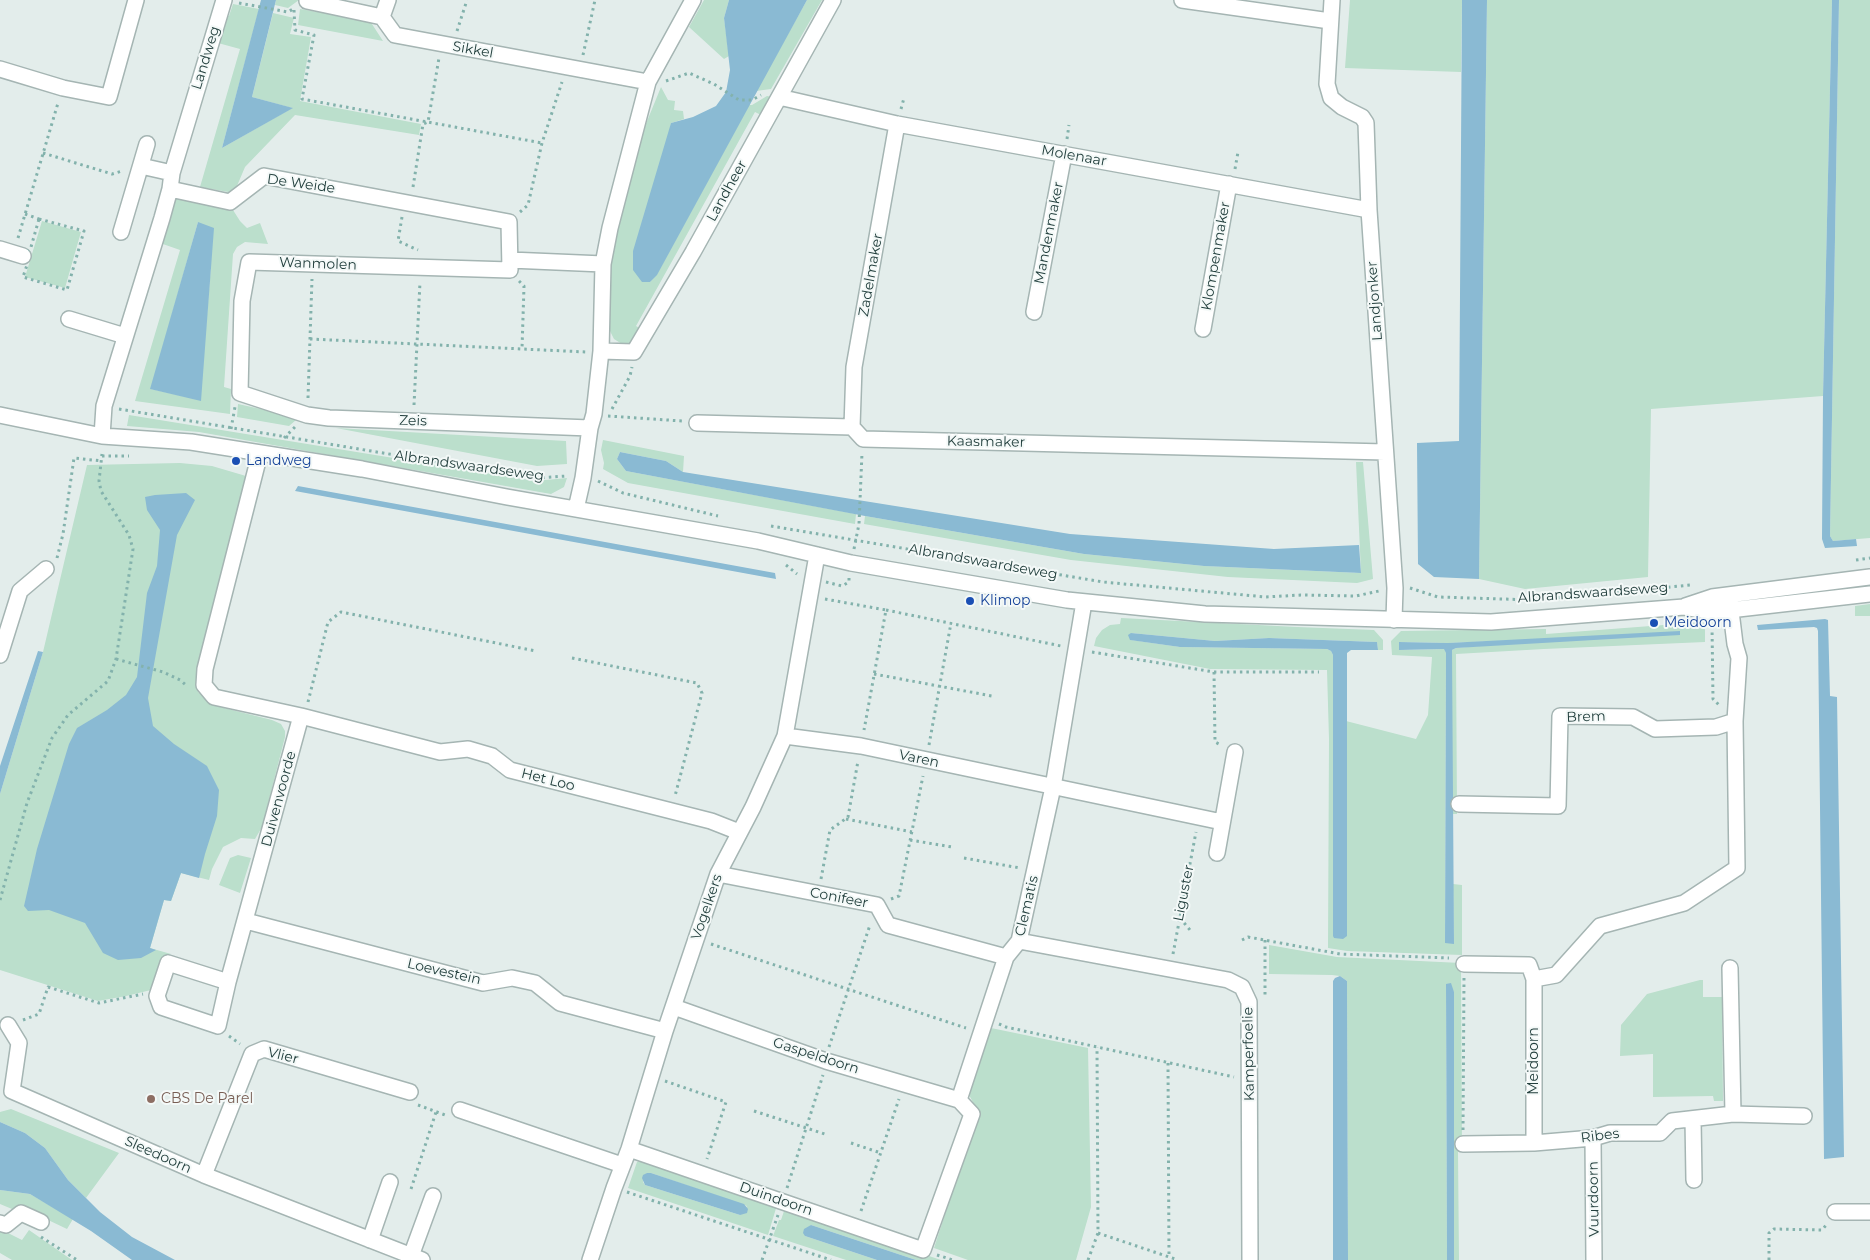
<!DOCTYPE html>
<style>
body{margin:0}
canvas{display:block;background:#e3edeb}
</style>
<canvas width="1870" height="1260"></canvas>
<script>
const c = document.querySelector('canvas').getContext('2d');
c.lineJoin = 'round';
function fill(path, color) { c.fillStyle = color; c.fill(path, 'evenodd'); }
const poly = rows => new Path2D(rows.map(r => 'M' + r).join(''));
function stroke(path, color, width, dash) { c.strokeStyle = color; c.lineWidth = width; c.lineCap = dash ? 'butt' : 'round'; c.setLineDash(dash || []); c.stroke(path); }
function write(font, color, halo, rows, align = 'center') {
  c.font = font + ' Montserrat,sans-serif'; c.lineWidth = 4; c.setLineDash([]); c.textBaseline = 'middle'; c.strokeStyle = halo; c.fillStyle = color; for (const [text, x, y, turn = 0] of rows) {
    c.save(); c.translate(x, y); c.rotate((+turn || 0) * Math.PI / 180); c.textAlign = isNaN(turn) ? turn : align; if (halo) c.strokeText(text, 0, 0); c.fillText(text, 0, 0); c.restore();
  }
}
fill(poly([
 [276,0,299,0,288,8,275,5],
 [704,0,729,0,724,18,729,56,724,59,689,27],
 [807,0,822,0,771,89,756,91],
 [1350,0,1462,0,1461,72,1345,68],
 [1487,0,1832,0,1823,396,1651,409,1648,577,1525,589,1479,579],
 [1839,0,1870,0,1870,538,1833,541,1830,536],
 [233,4,259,9,222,148,292,108,252,97,273,13,294,18,290,34,311,37,300,101,421,124,419,135,295,115,245,167,234,193,200,187,240,49,218,43,224,16,229,16],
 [300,9,370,21,383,41,298,25],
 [661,87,668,100,675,101,674,110,683,111,684,119,671,123,650,282,657,274,749,105,752,105,767,96,773,97,761,115,755,112,636,326,641,329,629,343,622,344,614,339,609,329,611,256,643,131],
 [176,197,233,210,240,221,247,228,260,223,268,244,245,242,237,247,233,254,224,387,231,389,230,414,135,401,180,250,160,243],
 [198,222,211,266,200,400,151,389],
 [42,221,81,232,65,288,25,277],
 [238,404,297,417,296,420,289,426,237,417],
 [129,415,535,481,567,478,564,487,551,494,199,432,127,426],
 [336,428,566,441,567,464,537,466],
 [603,440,684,456,683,472,666,461,620,452,617,459,626,471,856,514,855,524,628,483,603,469,604,463,601,450],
 [1356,462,1363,462,1373,579,1357,583,1228,577,1071,560,864,524,865,516,1084,554,1204,566,1361,573],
 [180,463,212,466,246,476,196,682,198,692,209,702,224,708,272,720,281,724,285,731,285,737,262,827,255,839,241,838,223,847,212,869,209,880,181,873,171,901,164,900,150,948,171,954,161,959,151,990,126,996,98,1001,0,970,0,794,43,652,87,465],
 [1870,604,1870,616,1855,616,1855,606],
 [1121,618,1297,627,1374,630,1383,640,1383,650,1378,650,1377,642,1269,638,1215,641,1131,633,1131,640,1180,647,1327,649,1331,651,1333,655,1334,938,1347,928,1346,721,1416,739,1428,715,1432,657,1392,655,1391,641,1401,631,1546,629,1546,634,1703,622,1705,630,1705,642,1544,649,1456,654,1457,814,1452,814,1452,650,1456,648,1573,638,1448,643,1399,642,1400,650,1445,649,1446,653,1445,943,1454,943,1453,884,1462,885,1462,955,1347,951,1328,948,1329,739,1327,670,1210,669,1094,646,1096,638,1102,630,1110,625,1120,624],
 [238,855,251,858,240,893,219,885,230,858],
 [1269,945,1337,957,1461,963,1462,1152,1458,1152,1459,1260,1454,1260,1454,992,1446,984,1447,1260,1348,1260,1347,981,1340,976,1332,975,1269,974],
 [1700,980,1703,980,1703,997,1722,997,1723,1101,1714,1101,1713,1096,1653,1097,1653,1054,1620,1056,1621,1025,1647,994],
 [991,1028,1088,1048,1091,1207,1076,1260,968,1260,934,1248,977,1117,975,1106,968,1093],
 [11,1109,119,1153,86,1198,68,1180,45,1148,25,1133,0,1122,0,1112],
 [640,1161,777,1205,768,1235,628,1188,637,1162],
 [647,1173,651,1173,747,1206,740,1215,645,1185,643,1182],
 [0,1190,30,1194,73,1219,67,1229,25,1209,12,1209,0,1204],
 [785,1208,941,1260,916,1260,811,1225,805,1236,877,1260,846,1260,773,1236,779,1220,781,1220],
 [0,1229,22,1240,29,1230,72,1260,12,1260,0,1253]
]), '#bbdfcc');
fill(poly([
 [261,0,276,0,252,97,293,108,222,148],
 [729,0,807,0,657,275,650,282,642,282,633,270,633,251,671,123,693,117,716,106,726,92,730,70,724,18],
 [1462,0,1487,0,1479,579,1434,577,1418,564,1417,443,1459,441],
 [1832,0,1839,0,1830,536,1833,541,1856,539,1857,546,1825,548,1822,539,1823,396],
 [198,222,214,228,201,401,150,389],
 [620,452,666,461,683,472,1070,534,1274,549,1359,545,1361,573,1204,566,1084,554,865,516,626,471,617,459],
 [298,486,775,573,776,579,295,491],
 [186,493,195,500,177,535,148,698,153,726,174,744,207,766,219,790,217,816,205,854,199,878,181,873,171,901,164,900,150,948,156,950,141,958,118,960,103,953,85,923,49,910,28,911,24,906,37,849,69,744,77,728,107,710,126,695,137,677,147,593,157,566,160,530,147,510,145,497,155,495],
 [1825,619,1828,620,1830,696,1837,697,1844,1157,1824,1159,1818,631,1817,628,1814,627,1760,630,1758,630,1757,625],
 [1680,631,1680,635,1456,648,1452,650,1454,944,1445,943,1446,653,1444,649,1399,650,1399,642,1448,643],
 [1131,633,1215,641,1269,638,1377,642,1378,650,1351,650,1347,653,1347,936,1343,939,1334,938,1333,936,1333,655,1331,651,1327,649,1180,647,1130,640,1128,635],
 [38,651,43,652,0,794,0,766],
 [1340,976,1347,981,1348,1260,1333,1260,1333,981,1335,978],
 [1451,983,1454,992,1454,1260,1447,1260,1446,984],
 [0,1122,25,1133,45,1148,68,1180,100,1212,132,1237,175,1260,132,1260,91,1231,30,1194,0,1190],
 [647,1173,651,1173,744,1204,748,1209,747,1213,740,1215,645,1185,642,1178,643,1175],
 [811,1225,916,1260,877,1260,805,1236,803,1233,804,1229]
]), '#8abad3');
const minor = poly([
 [1182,0,1330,21],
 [1332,0,1327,84,1331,98,1342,107,1362,117,1366,123,1369,210,1395,588,1394,620],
 [307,1,382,17,395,35,648,82],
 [382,17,388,0],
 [0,69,63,88,109,97,136,0],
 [779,97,897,124,1369,210],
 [141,166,172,173],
 [170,189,230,202,264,176,509,222,510,270,249,262,242,301,240,393,307,415,329,418,590,428],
 [121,232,147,144],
 [0,249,23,256],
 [510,260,603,264],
 [1034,312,1064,154],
 [69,319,125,336],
 [1203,329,1229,184],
 [601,351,634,352,693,252,833,0],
 [0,415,102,436,191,442,362,469,507,497,758,541,851,563,1067,600,1205,614,1491,622,1684,607,1712,612,1870,594],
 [697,423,852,427,863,439,1385,452],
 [852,427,854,367,897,124],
 [102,436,104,406,162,218,170,189,172,173,224,0],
 [576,509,583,478,590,428,594,414,601,351,603,264,610,228,648,82,693,0],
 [1685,606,1712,597,1870,577],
 [0,655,20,591,46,569],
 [301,716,440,752,468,749,492,756,510,770,711,821,739,832],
 [785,736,861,746,1222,822],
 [1459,804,1558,806,1560,716,1633,717,1655,729,1716,727,1735,721],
 [1217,853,1235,752],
 [718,874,877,905,888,925,1006,957],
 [246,921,483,983,512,978,535,983,560,1003,665,1031],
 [1019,941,1228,980,1242,987,1249,1002,1250,1260],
 [168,963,228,982,218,1026,161,1007,157,996,168,963],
 [1464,964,1529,965,1534,979],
 [1730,968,1733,1114],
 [228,982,301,716,214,697,204,685,205,669,260,453],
 [674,1007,826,1061,959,1100],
 [8,1025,19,1043,12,1091,204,1175,422,1260],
 [460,1110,622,1165],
 [1693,1119,1694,1180],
 [1593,1138,1594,1260],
 [1534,1143,1534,979,1556,975,1600,926,1684,903,1737,868,1735,721,1739,658,1735,644,1729,595],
 [1463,1144,1534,1143,1593,1138,1610,1133,1660,1133,1672,1121,1733,1114,1804,1116],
 [629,1149,923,1250,972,1114,959,1100,1006,957,1019,941,1053,787,1084,602],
 [204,1175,252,1054,264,1049,410,1092],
 [1835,1212,1870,1212],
 [0,1223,6,1225,21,1213,41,1222],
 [370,1240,390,1182],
 [411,1256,433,1196],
 [590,1260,614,1188,629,1149,665,1031,718,874,753,807,785,736,817,555]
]);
stroke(minor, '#a5b5b3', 18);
stroke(poly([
 [239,3,288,12,293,9],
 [294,10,295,30,314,35,302,99,542,143],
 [457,31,467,0],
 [583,55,595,0],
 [666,81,689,73,714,84,739,100,752,100,761,95],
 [901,109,904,98],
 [1067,139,1069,125],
 [43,153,112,174,122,171],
 [1235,169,1238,152],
 [413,187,423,124,428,122,439,58],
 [520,212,528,205,542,143,562,82],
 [25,214,39,219],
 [402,217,398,241,418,250],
 [39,219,84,231,67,290,23,277,27,265,23,256,31,247,39,219],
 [18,238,58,103],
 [519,281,524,286,522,349],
 [310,339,586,352],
 [308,398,312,279],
 [414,405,420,282],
 [119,409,473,468,537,478,567,476],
 [612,409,630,376,632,367],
 [608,416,682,421],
 [231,429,235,407],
 [284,438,295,427],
 [102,456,129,456],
 [598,481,623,493,718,516],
 [771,526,1103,582,1266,597,1301,595,1356,596,1379,591],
 [854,549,859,524,862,453],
 [57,558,63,534,74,458,102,461],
 [1856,560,1870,558],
 [786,565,797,574],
 [826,582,842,586,849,582,849,577],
 [1410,588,1438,597,1535,600,1691,585],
 [825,599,886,610,864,730],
 [886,610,1061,646],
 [1712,626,1713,699,1719,705],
 [1092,652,1214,672,1319,672],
 [572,658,697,683,702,693,675,796],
 [116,659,163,672,180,680,187,686],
 [1214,672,1215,742,1221,745],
 [874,674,992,696],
 [308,702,328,622,341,612,536,651],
 [929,745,951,623],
 [846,819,912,832],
 [910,840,952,847],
 [964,858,1020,868],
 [821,879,830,830,848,817,858,761],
 [891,899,899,896,923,776],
 [0,900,27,803,52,738,68,715,108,681,116,659,133,549,129,535,101,491,99,481,102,454],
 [1180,918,1190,930],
 [1242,940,1248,937,1340,954,1449,958],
 [1265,940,1265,996],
 [711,944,966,1028],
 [1173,954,1196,832],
 [23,1020,39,1014,48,987,99,1003,143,994],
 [999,1024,1006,1027,1234,1077],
 [229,1036,240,1044],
 [829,1047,870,925],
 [1168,1063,1169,1257],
 [665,1081,726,1102,707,1159],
 [418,1105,445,1115],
 [754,1111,828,1135],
 [1463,1130,1464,978],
 [851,1143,881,1153],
 [787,1188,823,1075],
 [411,1189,436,1112],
 [627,1192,831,1260],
 [861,1211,899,1099],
 [1098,1233,1178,1260],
 [41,1237,77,1260],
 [937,1255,953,1260],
 [762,1260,778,1215],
 [1088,1260,1098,1233,1097,1047],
 [1769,1260,1769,1233,1774,1229,1822,1230,1827,1224]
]), '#83b2ac', 3, [2.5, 4]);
stroke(minor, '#fff', 15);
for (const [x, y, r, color] of [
 [236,461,5,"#1a4fb4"],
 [970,601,5,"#1a4fb4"],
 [1654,623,5,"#1a4fb4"],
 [151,1099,5,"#8d6e63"]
]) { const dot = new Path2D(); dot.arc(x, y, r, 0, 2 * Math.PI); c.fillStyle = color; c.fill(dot); stroke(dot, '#f4f9f8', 2); }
write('14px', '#223f3d', '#f4f9f8', [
 ["Sikkel",473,50,10],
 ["Landweg",206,58,-73],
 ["Molenaar",1074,156,10],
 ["De Weide",301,184,8],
 ["Landheer",727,191,-61],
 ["Mandenmaker",1049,233,-79],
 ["Klompenmaker",1216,256,-80],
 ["Wanmolen",318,264,2],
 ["Zadelmaker",871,275,-80],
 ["Landjonker",1375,301,-94],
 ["Zeis",413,421,2],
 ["Kaasmaker",986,442,1],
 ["Albrandswaardseweg",469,466,8],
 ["Albrandswaardseweg",983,562,10],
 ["Albrandswaardseweg",1593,593,-4],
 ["Brem",1586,717,-2],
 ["Varen",919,759,12],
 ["Het Loo",548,780,14],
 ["Duivenvoorde",279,799,-75],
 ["Liguster",1184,893,-79],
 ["Conifeer",839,898,11],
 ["Clematis",1027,906,-77],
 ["Vogelkers",707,907,-71],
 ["Loevestein",444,972,13],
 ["Kamperfoelie",1249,1054,-91],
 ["Vlier",283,1056,14],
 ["Gaspeldoorn",816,1056,18],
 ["Meidoorn",1534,1061,-90],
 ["Ribes",1600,1136,-7],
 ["Sleedoorn",158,1155,24],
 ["Duindoorn",776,1199,19],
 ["Vuurdoorn",1594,1199,-91]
]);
write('14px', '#164399', '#f4f9f8', [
 ["Landweg",246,461],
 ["Klimop",980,601],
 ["Meidoorn",1664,623]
], 'left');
write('14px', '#785e54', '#f4f9f8', [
 ["CBS De Parel",161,1099]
], 'left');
</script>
